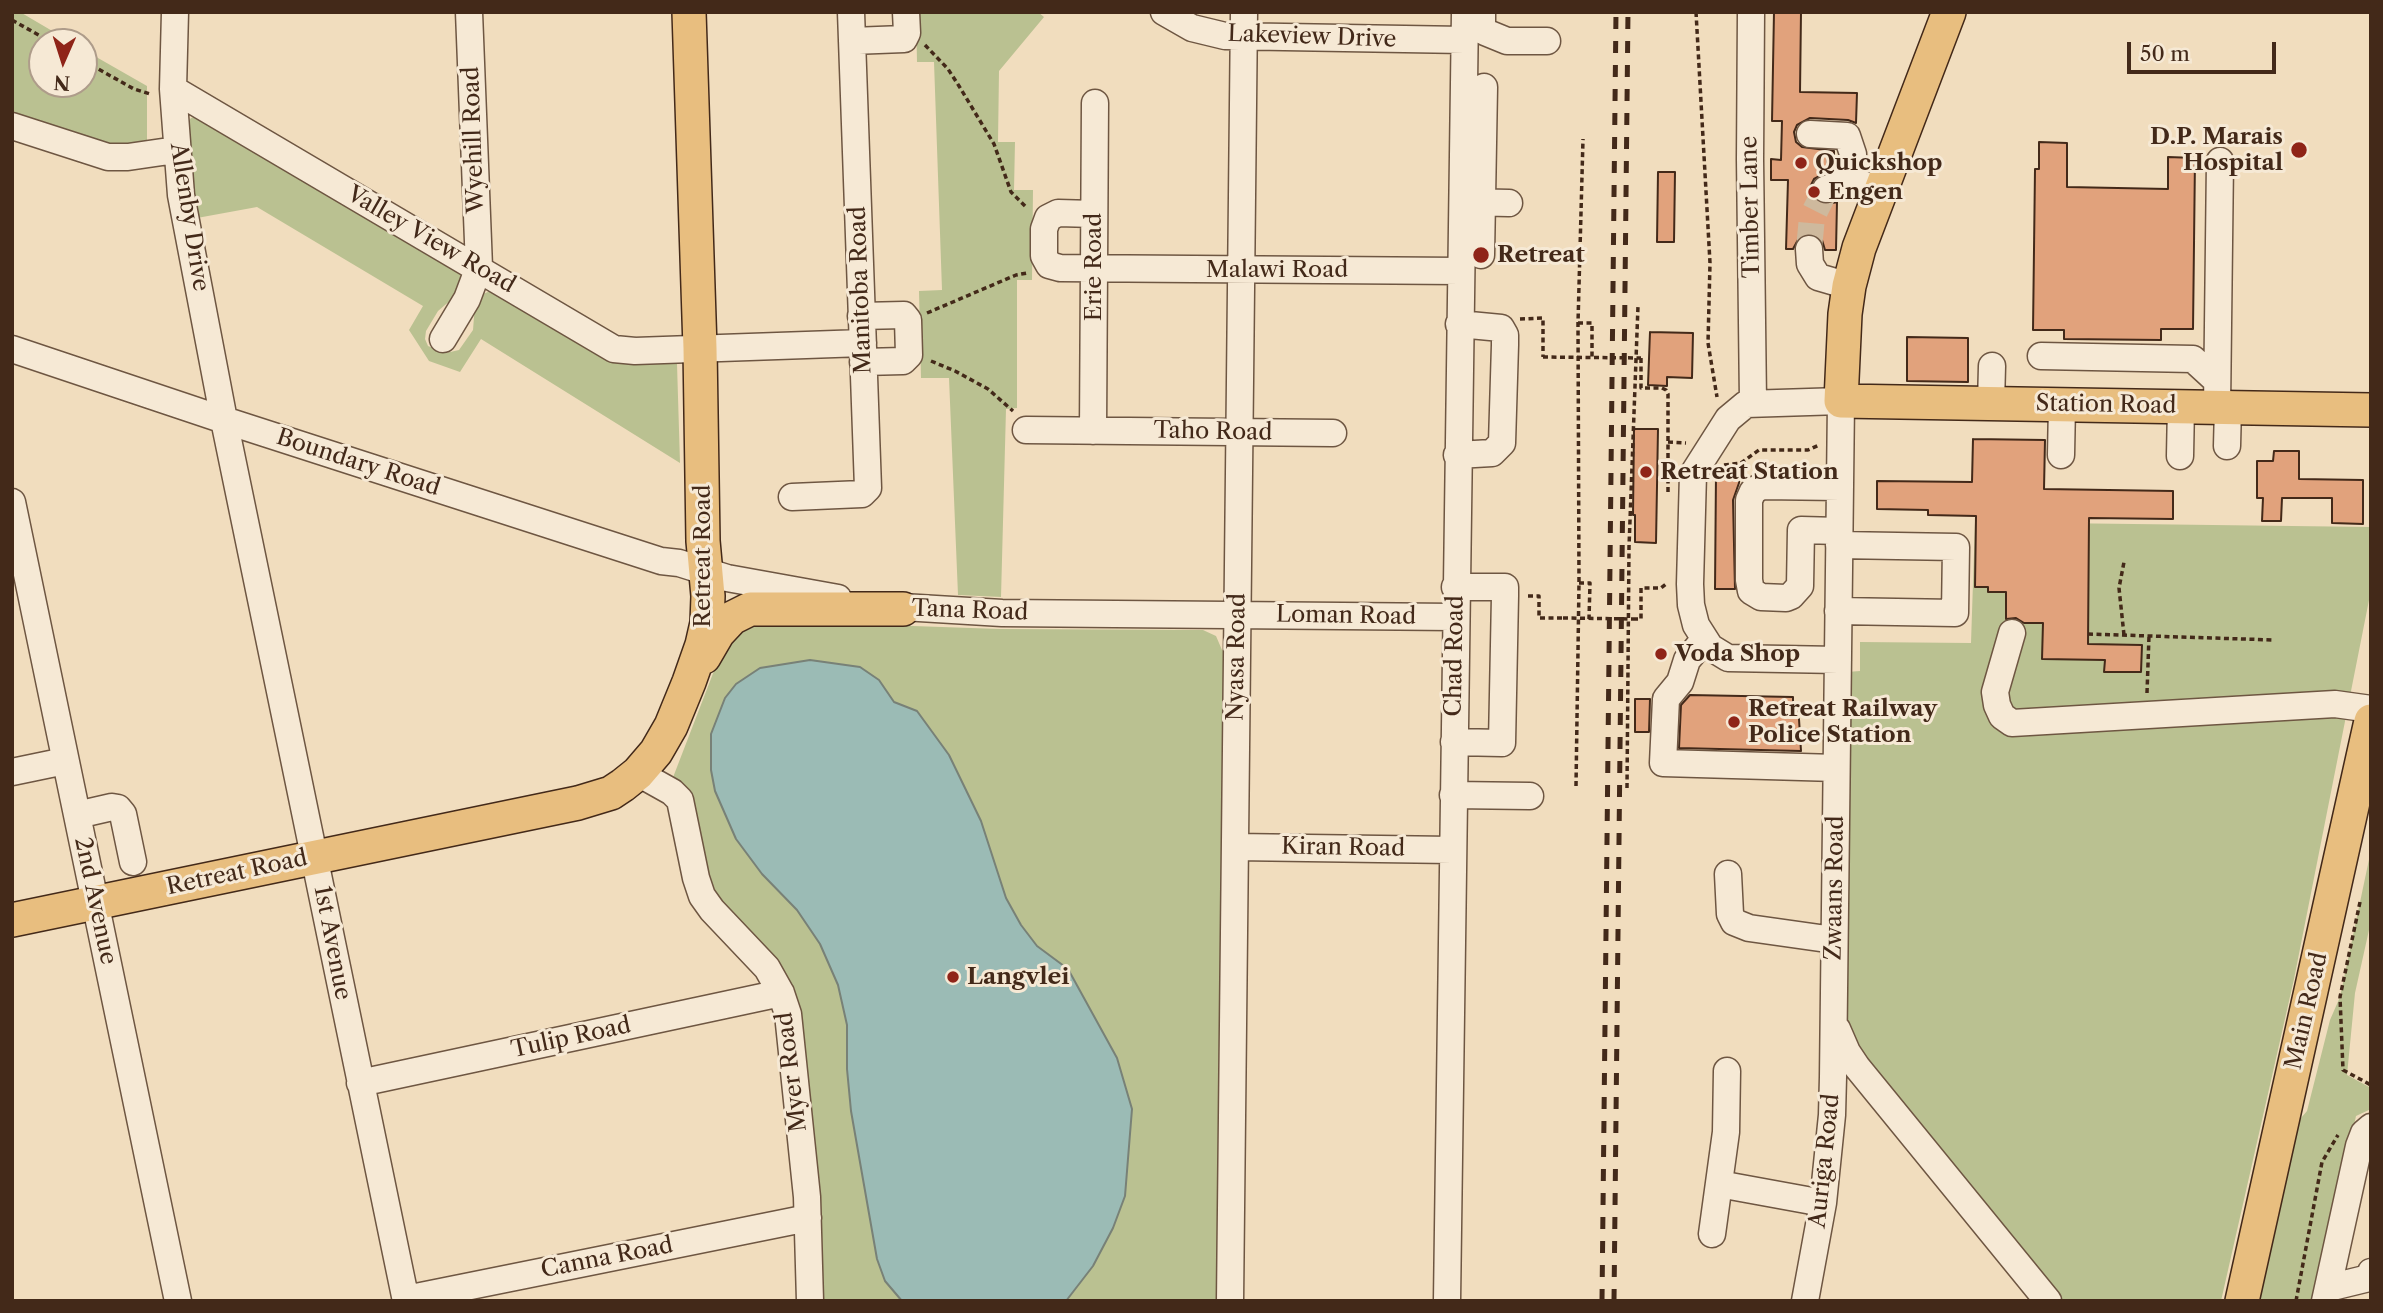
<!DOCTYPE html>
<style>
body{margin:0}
#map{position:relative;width:2383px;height:1313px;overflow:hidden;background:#f1ddbe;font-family:"Libre Caslon Text",serif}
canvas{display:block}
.frame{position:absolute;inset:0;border:14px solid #432919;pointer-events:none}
.north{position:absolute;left:28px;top:28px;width:70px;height:70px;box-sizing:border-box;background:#f6e9d5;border:2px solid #ae9c8a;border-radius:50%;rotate:183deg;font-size:19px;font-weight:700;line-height:28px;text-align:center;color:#432919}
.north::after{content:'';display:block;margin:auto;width:24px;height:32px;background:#8f2418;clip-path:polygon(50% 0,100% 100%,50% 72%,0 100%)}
.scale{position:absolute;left:2127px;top:42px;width:149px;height:32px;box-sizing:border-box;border:4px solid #432919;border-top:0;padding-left:9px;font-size:21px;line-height:24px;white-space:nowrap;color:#432919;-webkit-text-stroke:5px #f6e9d5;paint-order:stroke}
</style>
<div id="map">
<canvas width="2383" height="1313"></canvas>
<div class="frame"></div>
<div class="north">N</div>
<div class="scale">50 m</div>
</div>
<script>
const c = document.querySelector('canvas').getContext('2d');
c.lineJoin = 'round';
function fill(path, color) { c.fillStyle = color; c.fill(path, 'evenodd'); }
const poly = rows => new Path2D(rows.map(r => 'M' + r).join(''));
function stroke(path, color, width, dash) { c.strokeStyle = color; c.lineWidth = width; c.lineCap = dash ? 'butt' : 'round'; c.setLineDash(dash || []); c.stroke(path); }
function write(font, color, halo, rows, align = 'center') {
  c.font = font + ' "Libre Caslon Text",serif'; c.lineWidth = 6; c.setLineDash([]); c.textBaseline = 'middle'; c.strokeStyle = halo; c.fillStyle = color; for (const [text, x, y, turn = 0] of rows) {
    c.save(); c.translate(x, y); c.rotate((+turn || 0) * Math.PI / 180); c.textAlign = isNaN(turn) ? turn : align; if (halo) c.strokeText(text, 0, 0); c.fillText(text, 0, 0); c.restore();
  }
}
fill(poly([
 [12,12,20,12,71,42,42,42,42,84,84,84,84,50,147,86,147,143,117,150,12,117],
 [916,12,1038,12,1044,17,999,71,998,142,1015,142,1014,190,1033,190,1032,280,1017,280,1017,408,1006,409,1001,597,958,595,949,378,921,378,919,291,942,290,934,62,917,62],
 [199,115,459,268,464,279,459,293,438,311,426,331,425,339,428,346,446,353,459,350,473,330,475,304,479,296,492,290,677,364,680,463,481,339,460,372,429,361,409,330,423,306,257,207,197,218,186,164,187,123,191,118],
 [1975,522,2371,527,2371,590,2294,979,2221,1301,2062,1301,1867,1063,1847,1030,1847,672,1860,671,1860,642,1971,643],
 [768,621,1000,629,1203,630,1216,636,1222,650,1228,651,1219,1301,820,1301,799,1022,714,898,672,780,717,663,738,629],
 [2371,850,2371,921,2355,993,2347,1075,2371,1088,2371,1109,2356,1116,2316,1301,2259,1301,2295,1125,2307,1111,2330,1020,2340,997]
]), '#bac191');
const water = poly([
 [810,660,860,667,879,680,894,702,917,711,949,755,981,821,1006,898,1021,925,1037,946,1068,969,1117,1058,1132,1109,1125,1196,1113,1228,1093,1266,1066,1301,902,1301,885,1281,877,1259,851,1111,847,1069,847,1025,838,985,820,944,797,910,762,874,736,839,715,791,711,770,711,734,725,698,736,684,760,668,810,660]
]);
fill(water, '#9bbbb5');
stroke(water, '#788177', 2);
const building = poly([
 [1774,12,1801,12,1800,92,1857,93,1856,123,1848,120,1810,118,1797,125,1794,132,1796,142,1802,147,1834,151,1834,158,1827,157,1827,172,1814,179,1810,187,1812,195,1817,202,1824,205,1837,202,1836,250,1825,250,1822,240,1815,235,1809,233,1800,236,1793,249,1786,249,1788,180,1771,180,1771,159,1781,160,1782,121,1772,121,1774,12],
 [2039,142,2067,143,2067,187,2168,189,2168,157,2195,158,2193,329,2161,329,2161,340,2064,339,2064,330,2033,330,2035,169,2039,169,2039,142],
 [1658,172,1675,172,1674,242,1657,242,1658,172],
 [1650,332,1693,333,1692,378,1667,377,1667,386,1648,385,1650,332],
 [1907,337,1968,338,1968,382,1907,381,1907,337],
 [1634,429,1658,429,1656,543,1635,542,1635,515,1633,515,1634,429],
 [1973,439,2045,440,2044,489,2173,491,2173,519,2089,518,2088,644,2142,645,2141,672,2104,672,2105,660,2042,659,2043,623,2024,623,2016,618,2006,619,2006,592,1988,592,1988,587,1975,587,1976,516,1928,515,1928,510,1877,509,1877,481,1972,482,1973,439],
 [2274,451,2299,451,2299,479,2363,480,2363,524,2332,523,2332,498,2282,498,2281,521,2262,521,2263,498,2257,498,2257,461,2273,461,2274,451],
 [1716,473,1740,473,1739,483,1733,500,1735,589,1715,589,1716,473],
 [1690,695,1793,697,1793,703,1798,703,1801,751,1679,748,1681,705,1690,695],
 [1635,699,1650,699,1649,732,1635,732,1635,699]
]);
fill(building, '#e1a27c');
stroke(building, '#432919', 2);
stroke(poly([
 [1809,249,1812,217,1826,189]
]), '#ceb99d', 26, [26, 13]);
const minor = poly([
 [175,12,173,89,181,195,224,420,406,1301],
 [1164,12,1192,28,1225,36,1464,40],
 [1482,12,1482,27,1485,32,1507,41,1547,41],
 [1751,12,1750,159,1753,402],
 [852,41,904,39,907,33,906,12],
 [173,89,614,349,635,351,863,343],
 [12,126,108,157,128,157,176,150],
 [1810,134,1847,136,1853,154,1853,181],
 [1826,189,1844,182,1853,181,1868,186],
 [1465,202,1509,203],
 [1094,214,1058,213,1048,218,1044,229,1044,256,1049,265,1060,268,1460,271],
 [1809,249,1810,264,1818,277,1849,286],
 [1481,255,1484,87],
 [861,316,904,315,908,320,909,355,903,361,863,362],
 [443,339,467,299,479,267,469,12],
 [12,349,224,420,661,561,679,563,727,578,838,598],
 [2041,356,2193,359,2217,381],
 [1991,404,1992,366],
 [2217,407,2220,161],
 [1026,430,1333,433],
 [1093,431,1095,103],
 [2227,446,2228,407],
 [1457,455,1492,453,1502,443,1505,345,1505,335,1501,328,1459,324],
 [2061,455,2062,405],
 [2180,456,2181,406],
 [792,497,862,494,868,488,851,12],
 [12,502,178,1301],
 [1839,531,1801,530,1800,586,1791,596,1786,598,1761,597,1751,591,1749,580,1749,500,1753,491,1762,486,1840,487],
 [886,606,1002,613,1455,617],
 [1838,611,1955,613,1956,547,1839,545],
 [2012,633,1995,692,1997,705,2002,716,2012,723,2335,704,2371,709],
 [1704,640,1687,660,1680,682,1666,699,1663,763,1836,768],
 [1454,742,1502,743,1505,596,1505,587,1455,587],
 [12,772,65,761],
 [638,773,672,792,680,800,696,878,702,896,712,910,767,968,781,993,788,1014,807,1197,810,1301],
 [1453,795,1530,796],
 [77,815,112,807,118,808,123,814,133,862],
 [1235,847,1452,850],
 [1728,874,1730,914,1734,922,1749,928,1834,940],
 [1837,1029,1847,1052,1857,1067,2048,1301],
 [360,1083,781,993],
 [1719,1184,1823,1203],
 [1712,1234,1726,1132,1727,1071],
 [2328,1288,2369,1278,2371,1272],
 [406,1299,808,1218],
 [1230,1301,1244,12],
 [1447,1301,1465,12],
 [1805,1301,1823,1203,1832,1115,1833,1077,1841,401,1746,404,1728,419,1693,474,1690,584,1691,605,1696,625,1710,647,1728,658,1838,660],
 [2325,1301,2359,1146,2364,1133,2371,1127]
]);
const major = poly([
 [1949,12,1859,248,1849,286,1845,314,1841,401,2371,410],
 [704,657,718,633,732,618,750,609,903,609],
 [12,920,578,803,611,793,623,785,638,773,656,752,671,726,689,682,702,645,707,623,708,596,703,541,700,348,689,12],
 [2242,1301,2371,721]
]);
stroke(minor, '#6e5642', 29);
stroke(major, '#432919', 36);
stroke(poly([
 [1696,12,1710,263,1708,343,1717,397],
 [12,20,51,42],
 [925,45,948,69,959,86,994,144,1011,192,1027,208],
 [84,61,134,89,150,94],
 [927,313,1016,275,1027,273],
 [1520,319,1543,318,1543,357],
 [1578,323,1592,323,1592,357],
 [1641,358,1641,388,1662,388,1666,390,1668,394,1668,493],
 [931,361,955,371,988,389,1013,411],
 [1668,442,1686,443],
 [1724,465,1741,463,1759,450,1808,450,1819,445],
 [1579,583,1590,583,1589,619],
 [1528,596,1539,596,1539,618,1563,618],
 [1633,619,1641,619,1641,588,1661,588,1666,584],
 [2088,634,2274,640],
 [2124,635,2119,588,2124,562],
 [2147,693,2149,636],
 [1576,786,1579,583,1578,323,1583,139],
 [1627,788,1629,547,1638,306],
 [2360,902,2340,997,2343,1070,2371,1085],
 [2296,1301,2322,1162,2338,1135]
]), '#432919', 3.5, [5, 3.5]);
stroke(minor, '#f6e9d5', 26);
stroke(major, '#e8be7f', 33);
stroke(poly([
 [1602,1301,1616,12],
 [1614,1301,1628,12]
]), '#432919', 5, [12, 12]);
stroke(poly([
 [1543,357,1641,358],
 [1563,618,1633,619]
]), '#432919', 3.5, [5, 3.5]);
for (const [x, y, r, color] of [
 [2299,150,9,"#8f2418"],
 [1801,163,7,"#8f2418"],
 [1814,192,7,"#8f2418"],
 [1481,255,9,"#8f2418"],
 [1646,472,7,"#8f2418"],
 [1661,654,7,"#8f2418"],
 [1734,722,7,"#8f2418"],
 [953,977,7,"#8f2418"]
]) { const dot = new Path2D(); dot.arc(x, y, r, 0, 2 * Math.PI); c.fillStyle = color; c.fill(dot); stroke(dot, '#f6e9d5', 2.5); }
write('23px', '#432919', '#f6e9d5', [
 ["Lakeview Drive",1312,37,2],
 ["Wyehill Road",474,140,-92],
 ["Timber Lane",1751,207,-91],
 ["Allenby Drive",189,217,81],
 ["Valley View Road",431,240,30],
 ["Erie Road",1094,267,-90],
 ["Malawi Road",1277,270],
 ["Manitoba Road",861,290,-92],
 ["Station Road",2106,405,1],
 ["Taho Road",1213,432,1],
 ["Boundary Road",358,463,18],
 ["Retreat Road",703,556,-90],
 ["Tana Road",970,611,2],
 ["Loman Road",1346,616,1],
 ["Chad Road",1455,656,-89],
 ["Nyasa Road",1237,657,-89],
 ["Kiran Road",1343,848,1],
 ["Retreat Road",237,873,-12],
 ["Zwaans Road",1835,888,-89],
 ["2nd Avenue",95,901,78],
 ["1st Avenue",332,943,79],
 ["Main Road",2307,1011,-77],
 ["Tulip Road",571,1038,-12],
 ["Myer Road",792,1072,-97],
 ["Auriga Road",1825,1161,-84],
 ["Canna Road",607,1258,-11]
]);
write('bold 23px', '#432919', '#f6e9d5', [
 ["D.P. Marais",2283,137,"right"],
 ["Hospital",2283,163,"right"],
 ["Quickshop",1815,163],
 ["Engen",1828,192],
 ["Retreat",1497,255],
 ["Retreat Station",1660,472],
 ["Voda Shop",1675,654],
 ["Retreat Railway",1748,709],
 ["Police Station",1748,735],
 ["Langvlei",967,977]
], 'left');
</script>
